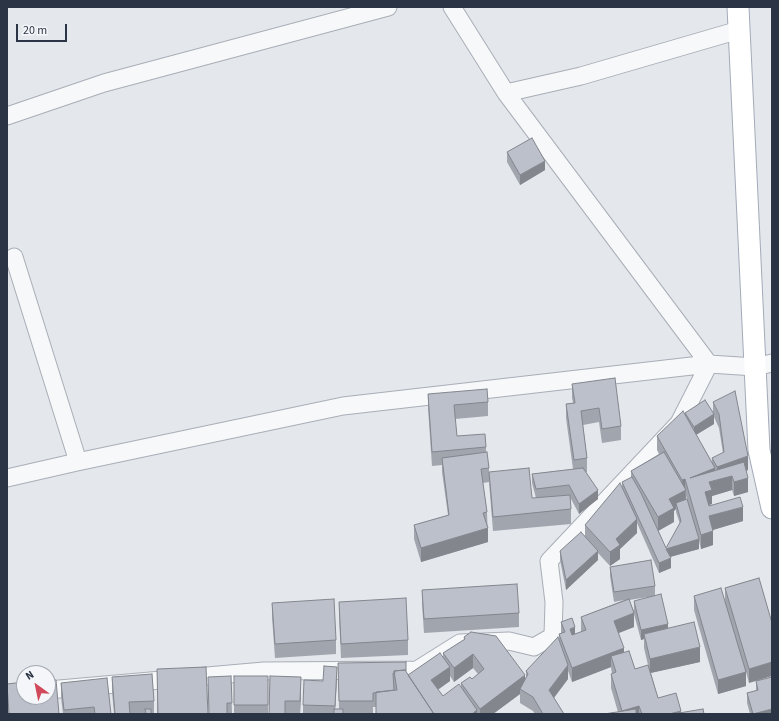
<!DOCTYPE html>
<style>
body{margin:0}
#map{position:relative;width:779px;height:721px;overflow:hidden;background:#e4e7ec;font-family:"Source Sans 3",sans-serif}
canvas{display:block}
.frame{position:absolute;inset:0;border:8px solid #2b3445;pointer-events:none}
.north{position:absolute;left:16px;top:665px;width:40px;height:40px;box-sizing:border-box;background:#f4f6f9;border:1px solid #a4a8b1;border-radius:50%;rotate:327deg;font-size:11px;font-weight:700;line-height:16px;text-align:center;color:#2b3445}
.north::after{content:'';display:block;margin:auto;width:14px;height:18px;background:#d1495b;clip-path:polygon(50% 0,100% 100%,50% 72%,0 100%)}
.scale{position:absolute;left:16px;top:24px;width:51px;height:18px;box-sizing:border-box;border:2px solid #2b3445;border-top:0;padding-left:5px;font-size:12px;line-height:14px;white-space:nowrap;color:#2b3445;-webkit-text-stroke:3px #f4f6f9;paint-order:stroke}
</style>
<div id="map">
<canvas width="779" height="721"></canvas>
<div class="frame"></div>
<div class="north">N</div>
<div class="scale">20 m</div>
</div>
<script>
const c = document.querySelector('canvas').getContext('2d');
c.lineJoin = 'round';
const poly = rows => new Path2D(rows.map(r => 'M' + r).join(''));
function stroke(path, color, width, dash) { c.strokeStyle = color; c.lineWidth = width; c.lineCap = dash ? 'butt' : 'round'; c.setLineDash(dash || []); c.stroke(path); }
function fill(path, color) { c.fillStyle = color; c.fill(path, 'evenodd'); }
const minor = poly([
 [452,7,506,93,581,76,739,30],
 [7,116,104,83,388,7],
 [14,257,75,452,77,462],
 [7,478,77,462,343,406,709,364,755,367,772,363],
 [48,690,264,671,417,670,460,643,509,641,534,647,553,636,554,602,549,561,679,423,709,364,506,93]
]);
const major = poly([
 [738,7,759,450,772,508]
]);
stroke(minor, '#a9aeb7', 19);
stroke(major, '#a3abb8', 23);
stroke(minor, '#f7f8fa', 17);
stroke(major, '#fff', 21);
fill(poly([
 [507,152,545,170,520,185,507,162],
 [572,384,621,426,621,440,602,443,599,422,583,425,587,458,587,472,586,472,598,499,579,514,570,497,571,509,571,524,493,531,489,482,483,483,487,512,488,542,421,562,414,539,414,525,448,515,442,472,442,465,432,466,428,408,428,394,488,402,488,416,455,419,457,436,486,447,486,452,489,468,489,472,532,498,536,498,532,483,532,474,573,469,566,418,566,404,573,403,572,398],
 [713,402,748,470,746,471,748,492,734,496,732,490,712,496,712,504,709,505,709,506,743,521,713,530,713,545,701,549,699,541,699,549,670,557,671,568,659,573,637,523,637,533,620,549,620,559,610,566,598,553,598,560,566,590,560,560,560,551,585,536,585,525,622,488,622,482,631,478,631,471,659,454,657,450,657,436,685,415,685,413,713,413],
 [714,417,719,428,723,453,712,458,712,462,696,435,714,424],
 [686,496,689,506,686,500],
 [676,509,676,512,680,524,666,548,658,531,674,522,674,511],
 [610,567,655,586,655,596,629,600,634,611,634,601,668,628,700,662,651,673,658,698,681,713,704,714,604,714,618,712,611,688,611,674,612,674,611,667,572,682,568,671,568,679,554,698,564,714,535,714,533,711,520,703,520,694,493,714,376,714,376,707,373,707,373,714,303,714,303,705,323,681,337,676,335,709,339,709,338,663,406,671,408,675,443,658,443,653,464,640,464,637,525,679,526,677,526,671,559,641,559,634,561,634,561,622,575,634,581,632,581,617,624,600,614,602,610,576],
 [634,614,641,640,644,639,644,648,648,665,635,669,624,652,618,633,634,627],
 [473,668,478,674,472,679,461,683,461,687,443,696,438,690,450,681,450,676,454,682],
 [759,578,749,683,746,672,746,686,718,694,694,610,694,596,725,602,725,588],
 [422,590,519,613,519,627,424,633,422,604],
 [339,602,408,640,408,655,341,658,339,616],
 [272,603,336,640,336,654,275,658,272,617],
 [157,669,208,714,157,714],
 [231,676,232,713,209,714],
 [234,676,268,676,268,714,234,714],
 [270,676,301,691,300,714,269,714],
 [112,677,154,701,154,714,114,714,112,692],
 [756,681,772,714,750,714,747,703,747,693,756,691],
 [61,683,111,714,63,714,61,697],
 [7,684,59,714,8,714]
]), '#a1a5ae');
fill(poly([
 [545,161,545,170,520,185,520,175],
 [714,414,714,424,694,436,694,427],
 [748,456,748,470,732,476,732,490,712,496,712,504,705,506,690,478,715,468,715,481,717,480,717,467],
 [748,478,748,492,734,496,734,482],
 [685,479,686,504,676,503,676,509,674,511,674,522,658,531,658,517,669,499,682,492,682,480],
 [598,490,598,499,579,514,579,504],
 [743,507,743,521,709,531,709,516],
 [637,519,637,533,620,549,620,559,610,566,610,552,616,539],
 [488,528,488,542,421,562,421,548],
 [713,531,713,545,701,549,701,535],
 [699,539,699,549,666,558,666,549],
 [598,551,598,560,566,590,566,580],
 [671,558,671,568,659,573,659,563],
 [634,613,634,627,614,635,614,621],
 [668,624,668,633,644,634,644,639,641,640,641,630],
 [575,627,575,641,570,643,570,629],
 [700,647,700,662,650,673,650,659],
 [624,648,624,662,611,656,611,667,572,682,572,668],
 [473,654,473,668,454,682,454,668],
 [772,662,772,676,749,683,749,669],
 [568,665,568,679,549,704,549,690],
 [337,667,337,676,335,714,335,706],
 [450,667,450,681,431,694,431,680],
 [746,672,746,686,718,694,718,680],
 [525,675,525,690,520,689,520,694,493,714,480,714,480,709],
 [301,677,301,691,300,714,300,701],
 [639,706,639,714,622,714,622,711],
 [772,709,772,714,754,714],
 [477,710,477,714,472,714],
 [681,711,681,714,669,714]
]), '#83868d');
const building = poly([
 [532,138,545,161,520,175,507,152,532,138],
 [615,378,621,426,602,429,599,408,581,411,587,458,574,460,566,404,575,403,572,384,615,378],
 [487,389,488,402,454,405,457,436,485,434,486,447,432,452,428,394,487,389],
 [735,391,748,456,717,467,712,458,724,452,719,414,713,402,735,391],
 [705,400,714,414,694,427,685,413,705,400],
 [683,411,715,468,690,478,744,462,748,478,734,482,732,476,709,482,712,490,705,492,709,506,740,497,743,507,709,516,713,531,701,535,685,479,682,480,657,436,683,411],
 [487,452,489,468,481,469,487,512,483,513,488,528,421,548,414,525,449,515,442,458,487,452],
 [664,452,686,490,669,499,674,508,658,517,631,471,664,452],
 [529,468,532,498,570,495,571,509,493,517,489,472,529,468],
 [583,468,598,490,579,504,569,485,536,489,532,474,583,468],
 [632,477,641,493,666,548,681,521,676,503,687,499,699,539,666,549,671,558,659,563,622,482,632,477],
 [620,483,637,519,616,539,620,545,610,552,585,525,620,483],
 [581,532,598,551,566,580,560,551,581,532],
 [651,560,655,586,614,592,610,567,651,560],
 [759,578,772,623,772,662,749,669,725,588,759,578],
 [517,584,519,613,424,619,422,590,517,584],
 [721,588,746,672,718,680,694,596,721,588],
 [661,594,668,624,641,630,634,601,661,594],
 [406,598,408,640,341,644,339,602,406,598],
 [334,599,336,640,275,644,272,603,334,599],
 [629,599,634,613,614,621,624,648,572,668,559,634,565,632,561,622,572,618,575,627,570,629,572,635,586,630,581,617,629,599],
 [694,622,700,647,650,659,644,634,694,622],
 [471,632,496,636,525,675,480,709,461,683,470,677,472,679,484,669,473,654,454,668,443,653,465,639,464,637,471,632],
 [558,637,568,665,549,690,564,714,543,714,533,697,520,689,528,674,526,671,558,637],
 [629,651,635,669,648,665,658,698,676,693,681,711,669,714,642,714,639,706,622,711,611,674,616,672,611,656,629,651],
 [440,653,450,667,431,680,443,696,459,684,477,710,472,714,434,714,408,675,440,653],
 [406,662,406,671,405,670,394,671,395,673,393,673,394,690,373,693,373,701,339,701,338,663,406,662],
 [324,666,337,667,335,706,303,705,304,680,323,681,324,666],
 [206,667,208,714,158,714,157,669,206,667],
 [405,670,434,714,376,714,376,692,397,690,394,671,405,670],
 [152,674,154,701,129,702,130,714,115,714,112,677,152,674],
 [231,676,232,703,227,703,227,714,209,714,208,677,231,676],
 [234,676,268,676,268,705,234,705,234,676],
 [270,676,301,677,300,701,285,701,285,714,269,714,270,676],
 [772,677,772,709,753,714,747,693,758,690,756,681,772,677],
 [107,678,111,714,95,714,94,707,64,710,61,683,107,678],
 [48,680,56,680,59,714,9,714,7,684,24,682,24,697,48,697,48,680],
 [145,709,151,709,151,714,146,714,145,709],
 [334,709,343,709,343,714,334,714,334,709],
 [636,709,636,714,604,714,636,709],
 [703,709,704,714,673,714,703,709]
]);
fill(building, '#bbc0ca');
stroke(building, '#83868d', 1);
</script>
